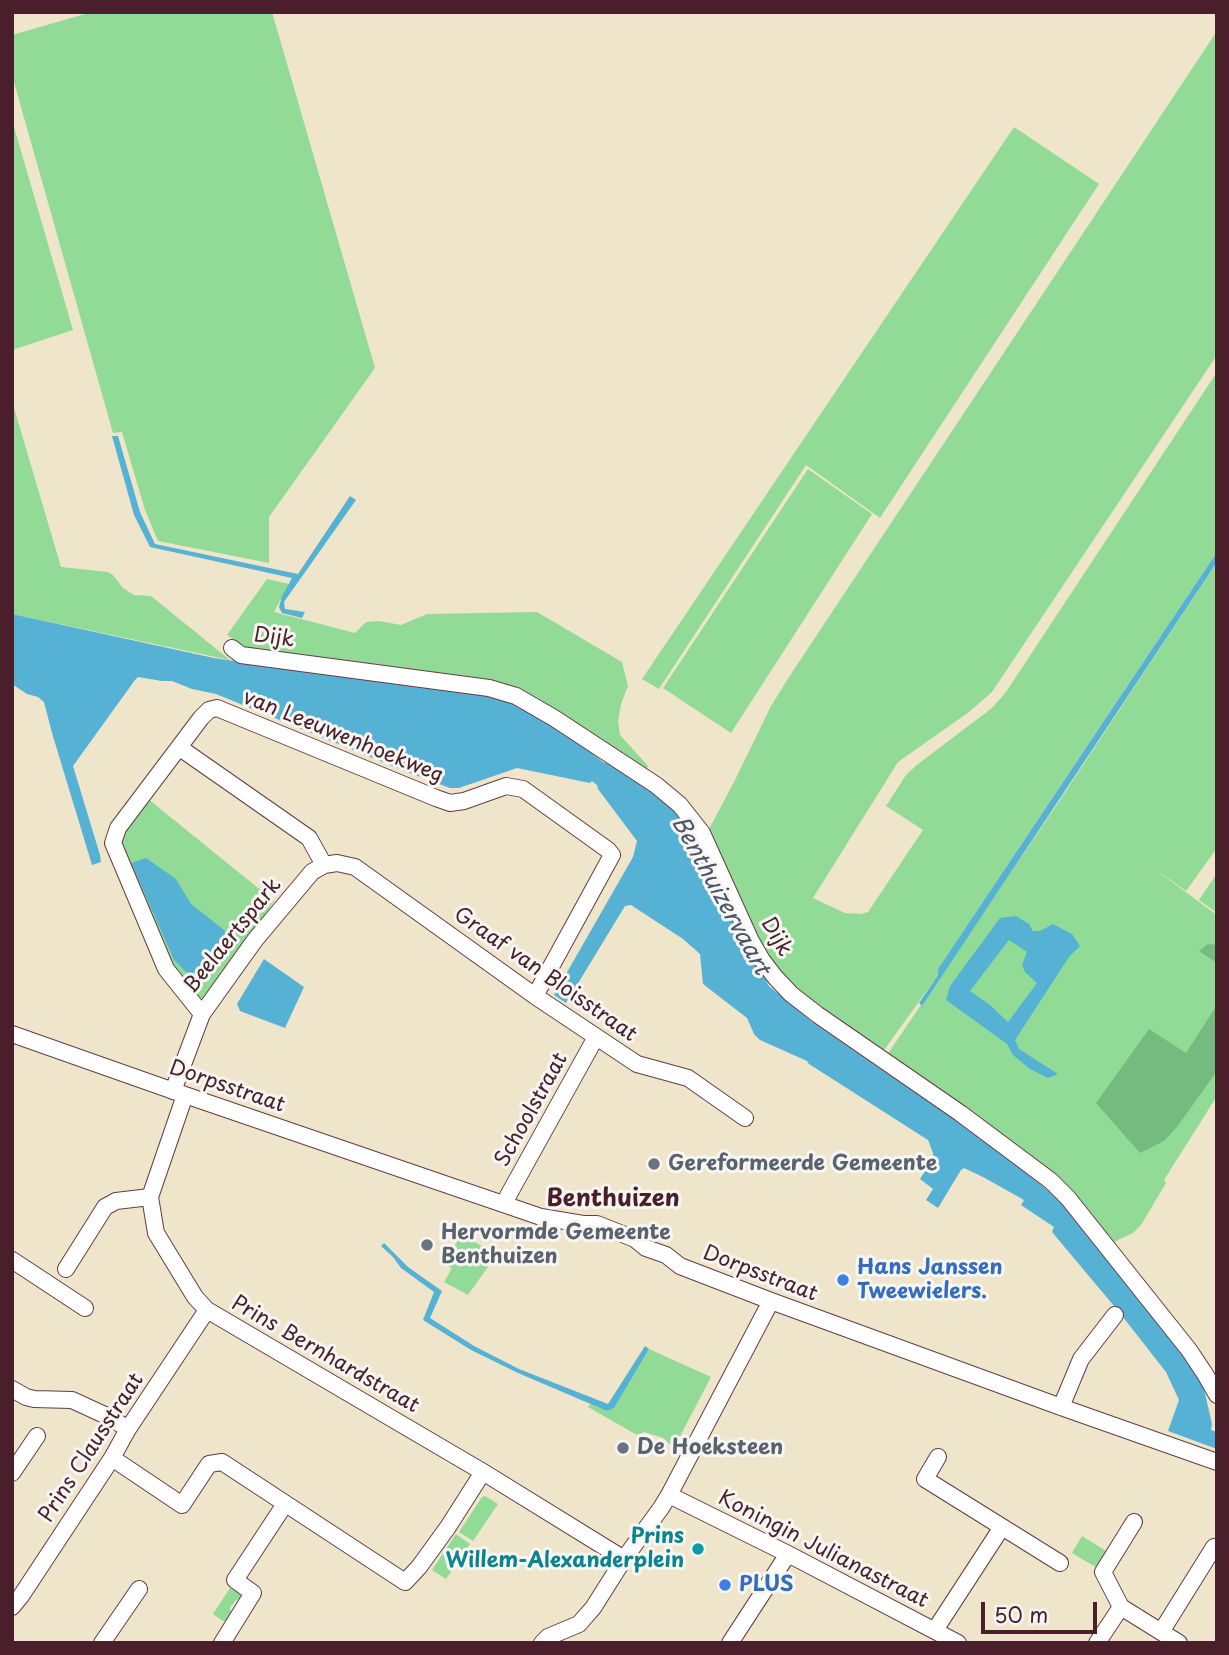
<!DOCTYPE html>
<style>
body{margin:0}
#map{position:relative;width:1229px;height:1655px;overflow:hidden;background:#efe5cb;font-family:"Playpen Sans",sans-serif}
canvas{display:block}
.frame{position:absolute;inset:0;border:14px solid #4a1f2b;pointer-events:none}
.scale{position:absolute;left:981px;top:1602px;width:116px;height:32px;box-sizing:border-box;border:4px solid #4a1f2b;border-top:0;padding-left:9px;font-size:21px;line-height:24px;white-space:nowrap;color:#4a1f2b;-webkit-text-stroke:5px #f6f6f2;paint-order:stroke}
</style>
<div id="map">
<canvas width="1229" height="1655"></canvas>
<div class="frame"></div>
<div class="scale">50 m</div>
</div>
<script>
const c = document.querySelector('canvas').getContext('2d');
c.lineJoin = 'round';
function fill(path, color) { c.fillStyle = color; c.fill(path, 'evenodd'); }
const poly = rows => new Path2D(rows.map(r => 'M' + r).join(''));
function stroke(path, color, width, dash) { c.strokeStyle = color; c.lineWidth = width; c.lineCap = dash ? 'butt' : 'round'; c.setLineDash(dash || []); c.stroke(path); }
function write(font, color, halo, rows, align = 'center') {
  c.font = font + ' "Playpen Sans",sans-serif'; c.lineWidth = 6; c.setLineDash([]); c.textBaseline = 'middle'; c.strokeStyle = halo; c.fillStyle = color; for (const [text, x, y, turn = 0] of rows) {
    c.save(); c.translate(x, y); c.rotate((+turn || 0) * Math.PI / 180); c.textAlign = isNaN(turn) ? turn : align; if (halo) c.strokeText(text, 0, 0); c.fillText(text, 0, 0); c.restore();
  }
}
fill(poly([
 [92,12,272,12,375,368,269,517,269,563,158,541,145,510,122,432,113,433,12,75,12,35],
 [1217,31,1217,355,992,692,969,712,898,762,813,898,845,913,861,914,868,912,923,830,886,806,906,775,918,764,992,708,1006,692,1217,372,1217,552,938,969,938,975,882,1053,821,1009,771,965,707,833,736,778,771,706,791,674],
 [12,120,73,330,12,350],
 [1014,127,1099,184,880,518,806,465,659,689,642,679],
 [12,401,61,567,108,572,113,575,123,588,134,595,151,596,230,660,12,614],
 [808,469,872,514,731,733,663,688],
 [1217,562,1217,848,1186,891,1150,866,1217,915,1217,1096,1164,1180,1166,1183,1141,1225,1133,1233,1114,1242,1062,1184,887,1055,1060,800],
 [267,579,289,584,274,612,355,633,366,622,379,621,401,625,427,614,537,612,622,662,628,686,621,704,618,721,620,735,648,766,646,770,516,688,504,684,404,672,251,651,227,635],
 [147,798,274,901,209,998,195,998,169,962,119,839],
 [1217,873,1217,913,1199,900],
 [461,1235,497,1254,468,1295,444,1282,452,1268,444,1264],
 [649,1349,711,1377,674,1448,663,1438,644,1432,637,1435,588,1407,590,1404,607,1411,614,1407],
 [485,1496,498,1504,473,1541,459,1532,482,1497],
 [456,1534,470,1544,446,1579,432,1570],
 [1082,1536,1106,1551,1097,1568,1072,1553],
 [230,1588,239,1592,241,1597,235,1601,230,1608,232,1616,229,1621,223,1621,213,1614]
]), '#92db96');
fill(poly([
 [1208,944,1217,945,1217,963,1199,951],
 [1217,1005,1217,1071,1177,1127,1164,1141,1140,1153,1096,1103,1149,1029,1186,1053]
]), '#75bb7f');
fill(poly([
 [112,436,118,436,140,512,155,544,298,574,350,496,356,500,284,602,285,609,305,612,302,618,282,613,279,607,282,596,292,578,150,547,134,515],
 [1217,552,1217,562,922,1006,919,1003,938,975,938,969],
 [12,614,214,658,316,673,435,688,507,698,569,736,603,762,611,765,653,792,680,816,691,828,748,948,769,986,812,1022,997,1149,1067,1206,1195,1370,1204,1389,1212,1424,1211,1430,1217,1432,1217,1449,1168,1431,1179,1400,1166,1372,1119,1312,1052,1232,1054,1227,1021,1205,1024,1200,983,1177,964,1168,961,1170,938,1208,926,1200,933,1189,920,1179,933,1159,933,1153,928,1140,809,1064,807,1061,760,1040,754,1034,747,1018,703,984,700,954,683,939,631,905,625,906,566,1003,554,995,633,857,637,841,598,789,597,785,592,781,590,783,517,768,459,788,450,788,407,772,216,694,192,689,172,681,162,681,138,677,135,680,73,766,100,855,101,862,92,865,52,733,44,702,38,697,27,694,12,684],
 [146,858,176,879,191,904,229,934,212,975,204,978,186,972,174,960,131,863],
 [1016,916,1029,924,1033,931,1040,931,1053,924,1072,934,1080,946,1069,957,1015,1040,1019,1049,1058,1074,1048,1078,1030,1069,1013,1055,1007,1044,946,1000,950,986,1000,918],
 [1009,940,1027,952,1022,965,1025,972,1037,983,1008,1022,990,1005,970,991],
 [264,959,304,987,285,1028,240,1011,237,1004],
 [384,1243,408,1267,442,1291,430,1318,474,1346,519,1369,608,1404,645,1346,649,1349,614,1408,607,1411,518,1373,471,1350,423,1320,434,1292,401,1268,393,1257,381,1246]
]), '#56b2d4');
const minor = poly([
 [232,648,241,655,489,688,516,696,554,718,656,785,680,805,702,833,751,941,762,960,775,977,791,994,818,1015,960,1113,1051,1181,1068,1198,1189,1350,1205,1374,1217,1395],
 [180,748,309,838,324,865],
 [202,1014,166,969,113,843,118,828,201,718,209,710,217,708,436,798,450,803,464,801,506,786,523,789,608,850,612,855,535,996],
 [12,1034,185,1095,541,1217,583,1224,597,1224,635,1239,646,1248,666,1255,680,1266,771,1301,1061,1407,1217,1462],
 [173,1091,202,1014,255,940,312,872,324,865,337,863,355,867,535,996,637,1064,688,1078,745,1118],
 [185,1095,150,1197,156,1233,195,1297,207,1310,483,1472,624,1559],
 [504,1203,596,1037],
 [12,1260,85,1308],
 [66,1269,105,1207,116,1201,150,1197],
 [12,1389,26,1397,34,1399,72,1400,109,1417,128,1429],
 [1061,1407,1081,1359,1115,1315],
 [938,1457,925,1479,1060,1563],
 [112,1458,182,1505,209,1464,222,1462,405,1582,419,1567,448,1527,483,1472],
 [12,1473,37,1436],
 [669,1495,788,1554,958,1643],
 [1134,1522,1103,1572,1121,1607,1179,1643],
 [12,1607,21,1596,112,1458,128,1429,207,1310],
 [935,1630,1002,1527],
 [1161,1632,1214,1547],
 [102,1643,139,1589],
 [222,1643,253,1593,235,1580,285,1504],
 [542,1643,548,1637,579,1624,585,1617,593,1608,624,1559,661,1508,669,1495,771,1301],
 [730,1643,788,1554],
 [1097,1643,1121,1607]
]);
stroke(minor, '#633d43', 18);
stroke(minor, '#fff', 16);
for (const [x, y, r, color] of [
 [654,1164,7,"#6b7280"],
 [427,1245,7,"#6b7280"],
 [843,1280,7,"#3f7fe0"],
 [623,1448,7,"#6b7280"],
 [698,1549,7,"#0f9aa8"],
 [725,1585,7,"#3f7fe0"]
]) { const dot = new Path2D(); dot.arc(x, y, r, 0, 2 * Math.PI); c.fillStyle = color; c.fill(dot); stroke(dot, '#f6f6f2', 2.5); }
write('21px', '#4a1f2b', '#f6f6f2', [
 ["Dijk",274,638,8],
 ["van Leeuwenhoekweg",343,737,22],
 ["Beelaertspark",233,936,-51],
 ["Dijk",776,937,60],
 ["Graaf van Bloisstraat",545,975,35],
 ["Dorpsstraat",227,1087,19],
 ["Schoolstraat",532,1110,-61],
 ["Dorpsstraat",760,1274,21],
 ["Prins Bernhardstraat",325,1355,30],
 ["Prins Clausstraat",92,1448,-57],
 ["Koningin Julianastraat",823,1550,27]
]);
write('bold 21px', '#5b616d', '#f6f6f2', [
 ["Gereformeerde Gemeente",668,1164],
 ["Hervormde Gemeente",441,1233],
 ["Benthuizen",441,1257],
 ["De Hoeksteen",637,1448]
], 'left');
write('bold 21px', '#366cbe', '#f6f6f2', [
 ["Hans Janssen",857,1268],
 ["Tweewielers.",857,1292],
 ["PLUS",739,1585]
], 'left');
write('bold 21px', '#0d838f', '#f6f6f2', [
 ["Prins",684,1537],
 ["Willem-Alexanderplein",684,1561]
], 'right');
write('italic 23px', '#4e5266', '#f6f6f2', [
 ["Benthuizervaart",720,896,61]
]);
write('bold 24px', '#4a1f2b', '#f6f6f2', [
 ["Benthuizen",613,1199]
]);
</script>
